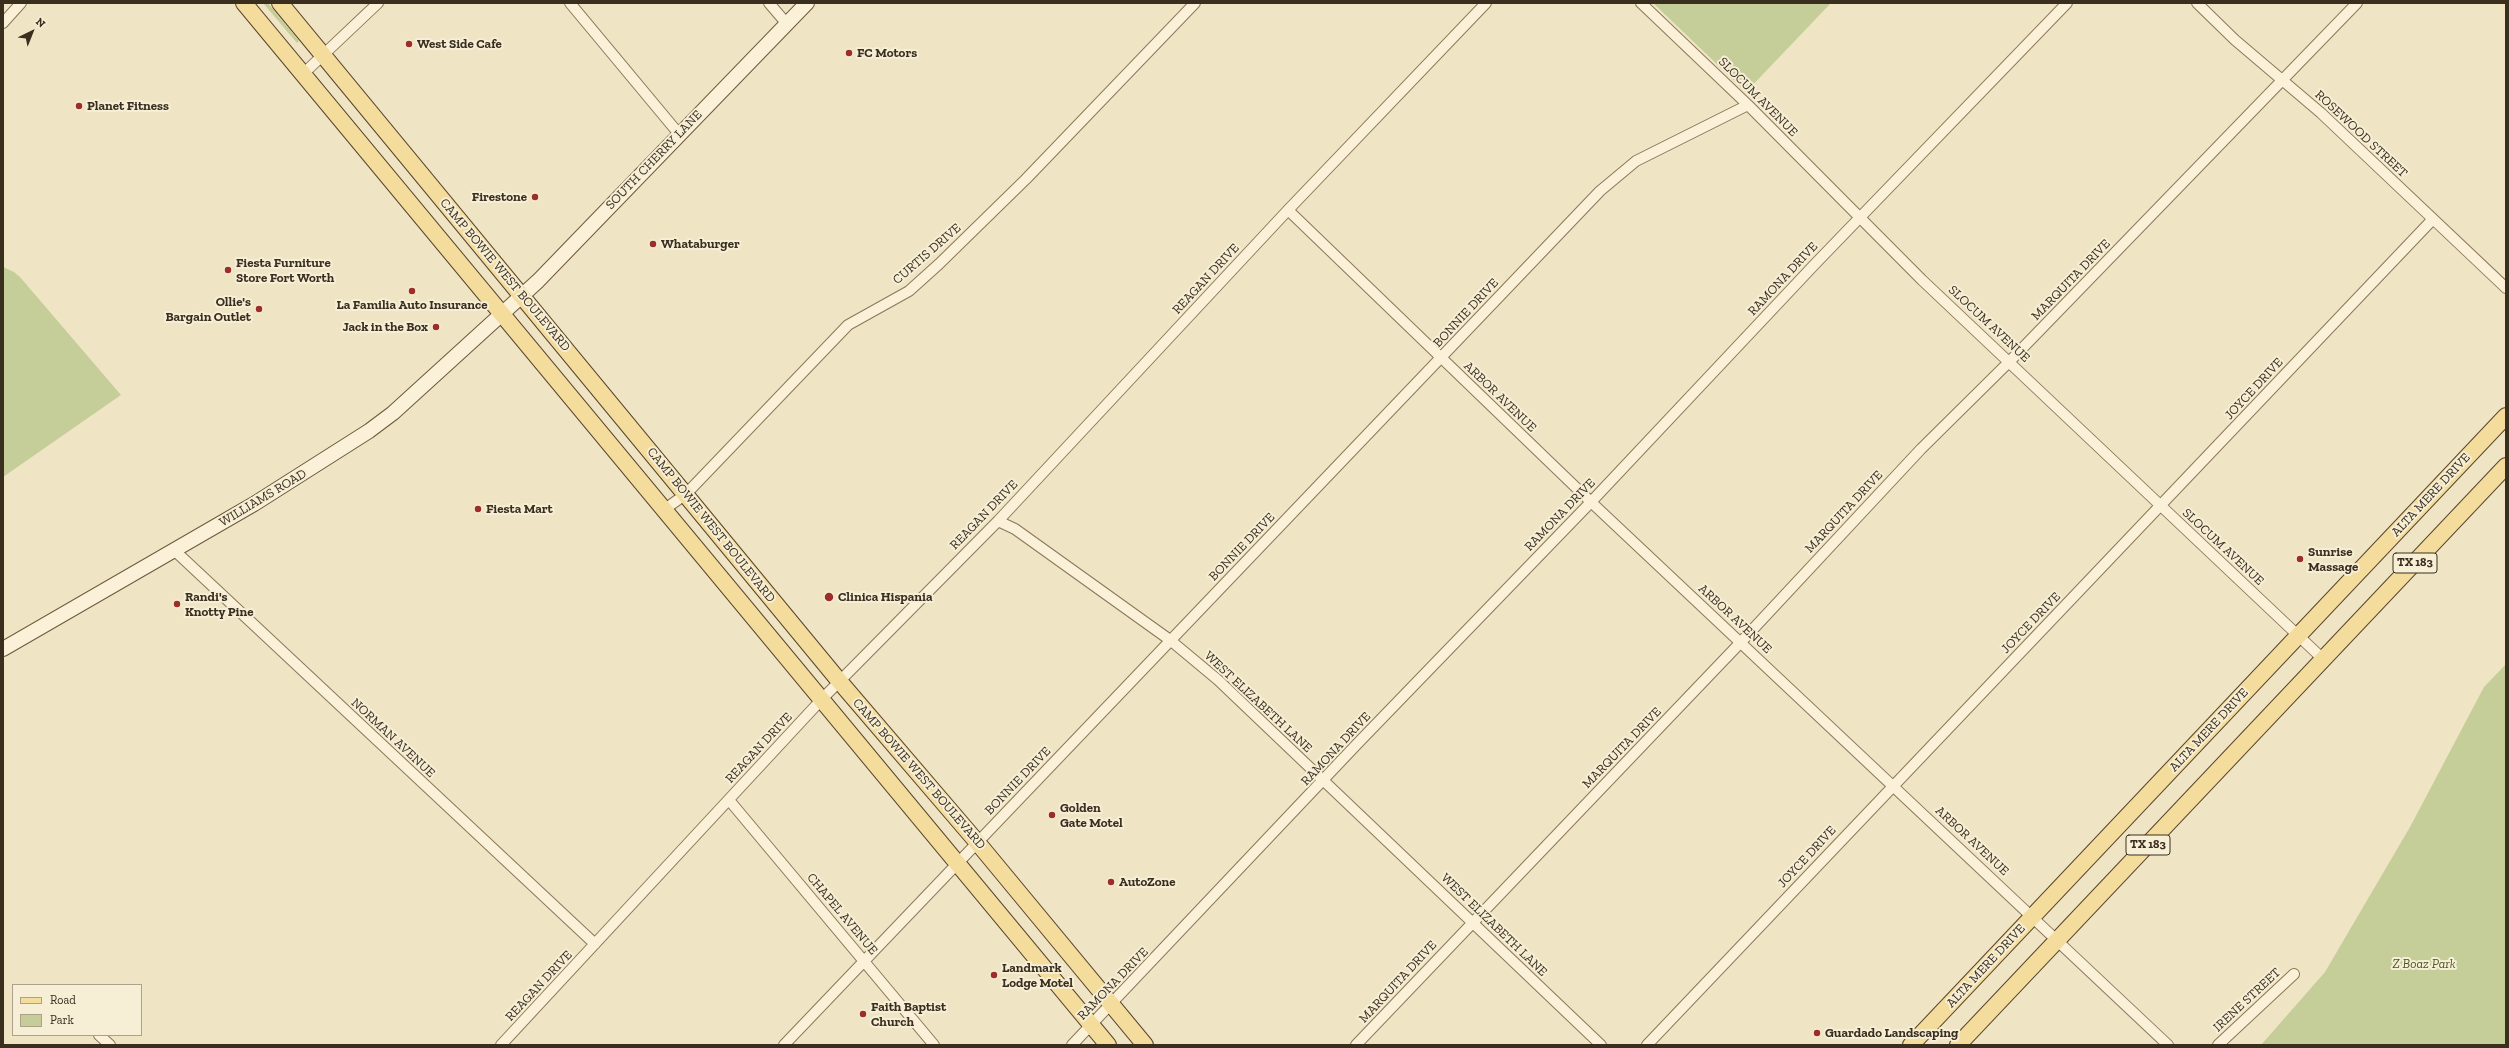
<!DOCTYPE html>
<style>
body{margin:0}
#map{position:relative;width:2509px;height:1048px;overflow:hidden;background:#efe5c5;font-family:"Zilla Slab",serif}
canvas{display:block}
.frame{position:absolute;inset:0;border:4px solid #3a2e1f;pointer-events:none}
.legend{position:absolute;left:12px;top:984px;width:130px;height:52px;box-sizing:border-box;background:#f6eed5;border:1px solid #aba18c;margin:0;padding:5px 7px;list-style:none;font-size:12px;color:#3a2e1f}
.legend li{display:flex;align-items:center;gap:8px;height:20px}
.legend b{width:20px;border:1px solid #aba18c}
.north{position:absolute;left:12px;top:12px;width:40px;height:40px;-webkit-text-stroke:3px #f6eed5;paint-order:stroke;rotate:43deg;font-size:11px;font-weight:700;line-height:16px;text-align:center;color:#3a2e1f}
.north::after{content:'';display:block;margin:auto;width:14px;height:18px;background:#3a2e1f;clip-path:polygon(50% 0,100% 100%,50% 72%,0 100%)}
</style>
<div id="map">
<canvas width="2509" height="1048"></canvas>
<div class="frame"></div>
<ul class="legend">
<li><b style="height:5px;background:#f3dc9c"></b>Road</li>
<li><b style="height:11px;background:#c5ce98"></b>Park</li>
</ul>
<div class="north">N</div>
</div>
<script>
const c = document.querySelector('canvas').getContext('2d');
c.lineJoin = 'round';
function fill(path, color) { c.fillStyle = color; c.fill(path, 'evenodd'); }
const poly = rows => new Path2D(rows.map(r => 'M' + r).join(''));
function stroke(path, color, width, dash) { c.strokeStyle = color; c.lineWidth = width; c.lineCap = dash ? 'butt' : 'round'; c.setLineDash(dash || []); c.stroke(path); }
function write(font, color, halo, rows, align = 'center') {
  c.font = font + ' "Zilla Slab",serif'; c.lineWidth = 4; c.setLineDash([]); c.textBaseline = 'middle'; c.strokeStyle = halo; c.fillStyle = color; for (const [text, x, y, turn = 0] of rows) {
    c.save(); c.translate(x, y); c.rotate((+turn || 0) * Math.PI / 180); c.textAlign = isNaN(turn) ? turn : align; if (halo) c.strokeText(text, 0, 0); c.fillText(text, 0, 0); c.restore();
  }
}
fill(poly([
 [263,3,268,3,299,41,297,43],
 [1653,3,1831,3,1746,92],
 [3,267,14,272,20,277,121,395,3,477],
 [2506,664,2506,1045,2261,1045,2325,972,2410,827,2484,687]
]), '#c5ce98');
const street = poly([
 [570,3,679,134],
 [769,3,787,24],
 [1641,3,1748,105,1922,280,2323,659],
 [2197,3,2235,40,2321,113,2506,288],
 [3,23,21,3],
 [303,74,378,3],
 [1288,210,1591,502,2168,1045],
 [665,509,686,494,848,325,909,291,939,264,1026,179,1195,3],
 [998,521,1015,529,1170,640,1218,680,1601,1045],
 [174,550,595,944],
 [729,800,934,1045],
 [99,1035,110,1045],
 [501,1045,822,699,998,521,1288,210,1486,3],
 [784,1045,1600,191,1636,161,1748,105],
 [1072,1045,1357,744,1591,502,1815,264,2067,3],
 [1356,1045,1741,642,1921,449,2010,361,2357,3],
 [1647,1045,2433,219],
 [2218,1045,2294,974]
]);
const secondary = poly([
 [3,649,254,504,369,431,393,413,538,281,807,3]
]);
const primary = poly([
 [244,3,1108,1045],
 [280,3,840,682,977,842,1145,1045],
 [1911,1045,2506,416],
 [1958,1045,2506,466]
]);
stroke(street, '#8b775a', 12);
stroke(secondary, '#6d583d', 16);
stroke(primary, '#58442e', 18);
stroke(street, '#faf1d8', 10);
stroke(secondary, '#faf1d8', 14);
stroke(primary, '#f3dc9c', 16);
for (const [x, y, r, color] of [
 [409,44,4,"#9b2e29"],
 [849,53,4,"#9b2e29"],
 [79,106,4,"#9b2e29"],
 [535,197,4,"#9b2e29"],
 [653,244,4,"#9b2e29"],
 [228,270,4,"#9b2e29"],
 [412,291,4,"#9b2e29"],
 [259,309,4,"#9b2e29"],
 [436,327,4,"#9b2e29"],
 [478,509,4,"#9b2e29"],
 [2300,559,4,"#9b2e29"],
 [829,597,5,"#9b2e29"],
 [177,604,4,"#9b2e29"],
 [1052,815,4,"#9b2e29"],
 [1111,882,4,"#9b2e29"],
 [994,975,4,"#9b2e29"],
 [863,1014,4,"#9b2e29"],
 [1817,1033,4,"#9b2e29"]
]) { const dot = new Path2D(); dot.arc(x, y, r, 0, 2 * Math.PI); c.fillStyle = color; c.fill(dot); stroke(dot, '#f6eed5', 1.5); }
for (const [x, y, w] of [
 [2415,563,44],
 [2148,845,44]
]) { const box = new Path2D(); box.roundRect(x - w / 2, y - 10, w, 20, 3); c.fillStyle = '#f6eed5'; c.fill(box); stroke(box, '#3a2e1f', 1); }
write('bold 12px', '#3a2e1f', null, [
 ["TX 183",2415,563],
 ["TX 183",2148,845]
]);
write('bold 13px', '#3a2e1f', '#f6eed5', [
 ["West Side Cafe",417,44],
 ["FC Motors",857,53],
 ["Planet Fitness",87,106],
 ["Firestone",527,197,"right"],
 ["Whataburger",661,244],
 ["Fiesta Furniture",236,263],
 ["Store Fort Worth",236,278],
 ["Ollie's",251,302,"right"],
 ["Bargain Outlet",251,317,"right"],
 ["La Familia Auto Insurance",412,305,"center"],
 ["Jack in the Box",428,327,"right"],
 ["Fiesta Mart",486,509],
 ["Sunrise",2308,552],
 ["Massage",2308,567],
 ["Randi's",185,597],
 ["Knotty Pine",185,612],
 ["Clinica Hispania",838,597],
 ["Golden",1060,808],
 ["Gate Motel",1060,823],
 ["AutoZone",1119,882],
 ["Landmark",1002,968],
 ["Lodge Motel",1002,983],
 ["Faith Baptist",871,1007],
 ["Church",871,1022],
 ["Guardado Landscaping",1825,1033]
], 'left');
write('13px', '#3a2e1f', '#f6eed5', [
 ["SLOCUM AVENUE",1758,97,45],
 ["ROSEWOOD STREET",2361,134,43],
 ["SOUTH CHERRY LANE",654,160,-46],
 ["CURTIS DRIVE",927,254,-41],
 ["CAMP BOWIE WEST BOULEVARD",505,275,50],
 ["REAGAN DRIVE",1206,279,-47],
 ["RAMONA DRIVE",1783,279,-47],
 ["MARQUITA DRIVE",2071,280,-46],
 ["BONNIE DRIVE",1466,313,-47],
 ["SLOCUM AVENUE",1989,324,43],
 ["JOYCE DRIVE",2254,389,-47],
 ["ARBOR AVENUE",1500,397,44],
 ["ALTA MERE DRIVE",2431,495,-47],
 ["WILLIAMS ROAD",263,498,-31],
 ["MARQUITA DRIVE",1844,512,-47],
 ["REAGAN DRIVE",984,515,-46],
 ["RAMONA DRIVE",1560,515,-46],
 ["CAMP BOWIE WEST BOULEVARD",711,525,51],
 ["BONNIE DRIVE",1242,547,-46],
 ["SLOCUM AVENUE",2223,547,43],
 ["ARBOR AVENUE",1735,619,43],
 ["JOYCE DRIVE",2031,623,-46],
 ["WEST ELIZABETH LANE",1258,702,43],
 ["ALTA MERE DRIVE",2209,730,-47],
 ["NORMAN AVENUE",393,738,43],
 ["REAGAN DRIVE",759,748,-47],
 ["MARQUITA DRIVE",1622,748,-46],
 ["RAMONA DRIVE",1336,749,-47],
 ["CAMP BOWIE WEST BOULEVARD",919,774,49],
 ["BONNIE DRIVE",1018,781,-46],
 ["ARBOR AVENUE",1972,841,43],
 ["JOYCE DRIVE",1807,857,-47],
 ["CHAPEL AVENUE",842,914,50],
 ["WEST ELIZABETH LANE",1494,925,44],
 ["ALTA MERE DRIVE",1986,966,-47],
 ["MARQUITA DRIVE",1398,982,-47],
 ["RAMONA DRIVE",1113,984,-46],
 ["REAGAN DRIVE",539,986,-47],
 ["IRENE STREET",2247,1000,-43]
]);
write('italic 13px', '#485725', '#f6eed5', [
 ["Z Boaz Park",2424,964]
]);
</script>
